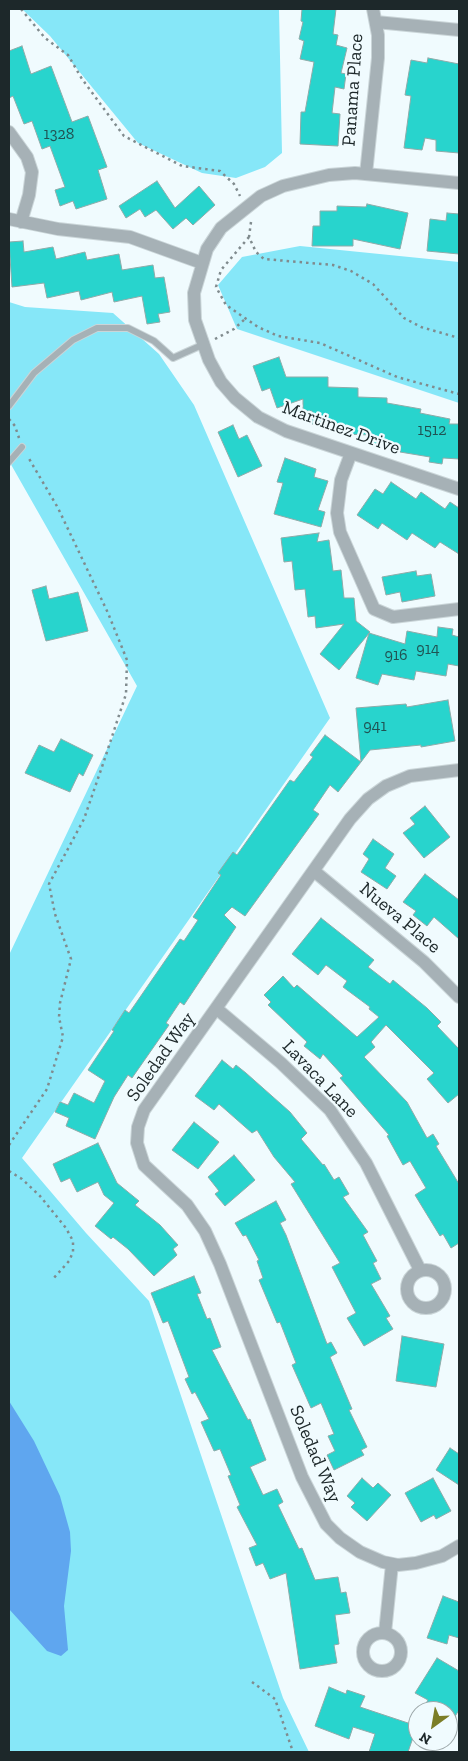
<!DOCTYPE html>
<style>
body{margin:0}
#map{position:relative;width:468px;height:1761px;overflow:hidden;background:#f0fbfe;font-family:"Zilla Slab",serif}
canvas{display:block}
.frame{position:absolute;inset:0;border:10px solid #1d282a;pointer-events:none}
.north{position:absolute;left:408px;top:1701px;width:50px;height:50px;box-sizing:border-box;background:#f0fbfe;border:1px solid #9ca7a9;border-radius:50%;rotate:212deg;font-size:14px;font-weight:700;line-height:20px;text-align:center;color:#1d282a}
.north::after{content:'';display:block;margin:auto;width:18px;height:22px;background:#7c7e27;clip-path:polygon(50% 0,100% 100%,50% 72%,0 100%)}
</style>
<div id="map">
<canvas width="468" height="1761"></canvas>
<div class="frame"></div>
<div class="north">N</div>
</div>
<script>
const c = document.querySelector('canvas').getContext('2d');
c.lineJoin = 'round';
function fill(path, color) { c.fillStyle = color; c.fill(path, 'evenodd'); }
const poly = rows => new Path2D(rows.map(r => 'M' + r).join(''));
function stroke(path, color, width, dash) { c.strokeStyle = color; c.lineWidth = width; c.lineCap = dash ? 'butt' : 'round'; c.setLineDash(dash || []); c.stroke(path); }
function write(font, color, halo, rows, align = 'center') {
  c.font = font + ' "Zilla Slab",serif'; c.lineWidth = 4.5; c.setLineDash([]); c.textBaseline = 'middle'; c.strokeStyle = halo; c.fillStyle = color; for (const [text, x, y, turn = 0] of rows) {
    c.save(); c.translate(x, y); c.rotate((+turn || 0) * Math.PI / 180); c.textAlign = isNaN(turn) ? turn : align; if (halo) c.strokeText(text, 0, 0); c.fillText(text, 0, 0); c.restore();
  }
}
fill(poly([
 [22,9,279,9,282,153,265,167,236,178,202,173,138,143,50,36],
 [300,246,459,262,459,403,237,329,218,285,242,257],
 [9,302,25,307,113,313,159,354,194,405,330,718,22,1158,86,1233,149,1301,283,1698,309,1752,9,1752,9,955,137,686,9,461]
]), '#86e7f8');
fill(poly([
 [9,1401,34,1441,60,1496,70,1532,71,1551,64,1606,68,1650,61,1656,47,1651,9,1609]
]), '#5fa6ef');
const building = poly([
 [302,9,336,9,333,34,338,35,336,45,347,48,341,73,346,74,344,89,335,87,332,113,340,114,338,146,300,144,301,112,305,112,314,62,300,59,304,41,299,39,303,22,301,21,302,9],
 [22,46,31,74,51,66,72,122,88,116,107,167,98,170,107,199,76,209,73,201,60,206,55,190,65,187,50,146,42,149,32,121,24,124,13,96,9,98,9,51,22,46],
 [428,58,459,64,459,153,436,151,436,140,425,138,422,150,404,148,411,96,405,95,411,60,427,63,428,58],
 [157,181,175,208,199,186,215,205,193,225,186,218,173,229,156,210,145,217,140,209,126,218,119,206,157,181],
 [367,204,408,213,400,249,353,239,353,246,312,246,313,226,320,226,320,211,337,211,337,206,366,207,367,204],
 [447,213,459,214,459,254,427,251,430,219,446,221,447,213],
 [23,241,24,252,53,247,56,259,85,252,87,260,119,254,122,270,153,265,155,278,164,277,170,312,158,314,160,322,147,324,142,296,114,302,112,292,81,300,79,291,47,298,44,283,12,287,9,242,23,241],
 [279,357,286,377,328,377,328,387,358,388,358,397,387,398,387,403,421,409,420,413,450,419,449,424,459,424,459,459,443,458,442,464,429,462,430,457,400,452,401,445,370,444,371,435,341,434,341,424,312,424,312,411,303,411,303,399,277,408,270,388,262,391,253,366,279,357],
 [233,425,239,439,247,435,262,466,238,477,218,432,233,425],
 [285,458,316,469,314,477,328,481,318,510,325,512,321,527,274,514,283,483,277,482,285,458],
 [391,482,416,499,421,492,445,509,450,502,459,508,459,554,440,542,435,548,412,533,407,540,382,523,378,529,357,515,375,489,383,494,391,482],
 [319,533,317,542,329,540,333,571,341,570,344,598,354,598,356,621,370,632,339,670,320,654,344,624,316,628,315,616,308,617,305,589,295,590,292,561,284,562,281,538,319,533],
 [416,571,417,576,431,574,435,596,402,602,400,592,386,595,382,577,416,571],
 [46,586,49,599,78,592,88,631,46,641,32,590,46,586],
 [438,627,453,629,452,635,459,637,459,666,448,664,446,676,416,671,414,680,382,674,378,685,356,678,369,633,405,644,407,631,437,637,438,627],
 [448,700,455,741,421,747,421,745,370,750,361,762,356,708,406,704,407,707,448,700],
 [325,735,361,762,338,792,330,785,313,810,319,814,245,916,232,907,224,915,236,927,184,1005,180,1002,166,1023,169,1025,132,1078,128,1075,114,1097,95,1139,66,1126,69,1118,55,1112,60,1102,68,1105,74,1093,94,1103,105,1081,88,1070,114,1031,112,1030,125,1010,129,1013,136,1003,180,939,184,941,198,920,193,917,221,875,218,873,233,852,237,855,290,780,294,782,313,757,310,755,325,735],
 [61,739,93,755,83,776,79,773,70,792,25,773,39,745,54,752,61,739],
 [425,806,450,837,424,858,403,833,415,824,410,818,425,806],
 [373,839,394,854,385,868,396,876,387,889,361,872,369,859,363,854,373,839],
 [425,874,459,900,459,939,434,917,427,926,413,915,416,911,403,902,425,874],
 [321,918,374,960,368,967,390,984,393,980,427,1008,441,1022,437,1026,459,1049,459,1094,448,1103,427,1079,434,1073,386,1025,371,1042,375,1047,364,1057,407,1102,427,1138,433,1134,439,1144,436,1146,459,1184,459,1243,451,1248,443,1234,440,1236,415,1195,426,1188,410,1161,403,1165,387,1136,389,1135,340,1078,343,1076,323,1054,320,1059,304,1046,307,1042,268,1005,271,1002,264,995,283,976,294,988,297,985,357,1037,379,1017,369,1009,370,1007,343,987,347,981,326,965,318,975,292,954,321,918],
 [222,1060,233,1069,236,1065,246,1073,290,1112,307,1133,301,1139,323,1165,324,1164,334,1180,339,1177,349,1194,343,1197,368,1232,363,1235,377,1261,373,1263,381,1279,371,1284,390,1316,386,1318,393,1329,364,1346,347,1318,356,1313,332,1267,340,1263,291,1184,295,1182,274,1157,257,1130,252,1133,219,1104,214,1110,195,1096,222,1060],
 [194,1122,219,1142,198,1169,172,1150,194,1122],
 [98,1143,117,1183,139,1201,135,1205,160,1225,178,1245,173,1249,177,1255,154,1276,128,1249,113,1237,111,1239,95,1226,114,1203,104,1195,98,1182,77,1192,70,1178,61,1182,53,1164,98,1143],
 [234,1155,255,1180,225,1206,215,1194,219,1191,208,1177,234,1155],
 [276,1201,286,1220,280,1223,286,1235,327,1344,331,1342,337,1353,330,1357,352,1409,349,1410,367,1447,361,1450,364,1455,334,1470,327,1455,335,1451,328,1436,334,1434,321,1403,311,1408,292,1365,296,1363,280,1322,277,1323,259,1280,263,1278,257,1261,259,1260,246,1235,243,1236,235,1223,276,1201],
 [194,1276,201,1293,197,1294,207,1319,210,1318,221,1347,212,1350,248,1420,250,1419,266,1460,250,1467,263,1495,277,1489,283,1502,278,1505,299,1549,302,1548,315,1580,338,1577,341,1593,346,1592,350,1613,335,1615,339,1644,334,1645,337,1663,300,1669,286,1573,270,1579,263,1563,256,1566,249,1548,257,1545,237,1507,240,1505,228,1476,231,1475,220,1449,214,1451,201,1422,209,1419,195,1392,192,1394,185,1379,189,1377,168,1321,163,1323,151,1293,194,1276],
 [402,1336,444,1344,436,1387,396,1381,402,1336],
 [450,1448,459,1454,459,1485,436,1470,450,1448],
 [362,1478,373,1488,378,1483,391,1495,367,1521,351,1507,355,1503,347,1496,362,1478],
 [433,1478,451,1511,436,1519,434,1515,421,1522,405,1493,433,1478],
 [443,1596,459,1602,459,1638,449,1635,447,1644,427,1638,443,1596],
 [437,1658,459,1671,459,1710,454,1718,448,1714,448,1711,434,1711,425,1705,428,1700,415,1693,437,1658],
 [329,1687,346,1694,347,1690,365,1696,360,1707,417,1726,408,1752,369,1752,375,1734,353,1727,349,1739,315,1726,329,1687]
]);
fill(building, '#28d4cd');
stroke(building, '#8eaba9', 1);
const service = poly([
 [9,406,34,373,73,340,97,328,128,328,154,341,173,358,202,345],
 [9,462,22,447]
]);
const minor = poly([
 [376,22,459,30],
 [9,132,27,157,32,172,29,195,21,222],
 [366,174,378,58,378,35,373,9],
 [459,183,355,173,329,175,283,186,261,196,221,228,207,249,194,293,195,320,209,360,221,382,235,398,258,417,286,431,459,489],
 [9,219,58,229,130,237,202,263],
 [351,453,341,480,337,513,340,532,374,609,393,617,459,609],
 [459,770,410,776,386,786,368,799,350,819,144,1110,138,1127,137,1143,144,1165,187,1205,205,1231,220,1264,302,1477,326,1524,340,1538,360,1552,383,1562,398,1565,416,1563,442,1556,459,1546],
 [314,871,424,962,459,997],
 [217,1009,281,1063,330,1110,366,1163,420,1270],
 '407 1289a19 19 0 1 1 38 0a19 19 0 1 1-38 0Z',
 '363 1652a19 19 0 1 1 38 0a19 19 0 1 1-38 0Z',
 [385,1633,392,1564]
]);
stroke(service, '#cad5d8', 8);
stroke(minor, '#cad5d8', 14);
stroke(poly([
 [21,9,45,38,68,55,82,79,124,136,182,166,220,171,234,184,240,196],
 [251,222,249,237,256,252,264,259,333,265,351,271,373,284,404,318,421,327,459,338],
 [249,237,221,270,216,287,226,305,258,327,278,336,320,343,397,377,459,394],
 [215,339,234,329,246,318],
 [9,419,15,426,19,438],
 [9,1145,47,1089,63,1037,59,1017,60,1003,71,959,55,914,49,884,84,819,104,761,126,694,127,660,108,613,58,508,28,457],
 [9,1171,22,1179,40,1196,66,1228,73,1241,73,1252,69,1261,53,1279],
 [252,1682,275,1699,293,1752]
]), '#808b8e', 2.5, [2.5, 4]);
stroke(service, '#a6b1b6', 6);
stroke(minor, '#a6b1b6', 12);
write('16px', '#205353', null, [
 ["1328",59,134],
 ["1512",432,430],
 ["914",428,649],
 ["916",396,655],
 ["941",375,726]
]);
write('19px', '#1d282a', '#f0fbfe', [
 ["Panama Place",353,90,-86],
 ["Martinez Drive",341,428,20],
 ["Nueva Place",400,918,40],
 ["Soledad Way",161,1057,-55],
 ["Lavaca Lane",320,1079,46],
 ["Soledad Way",315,1454,67]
]);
</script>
